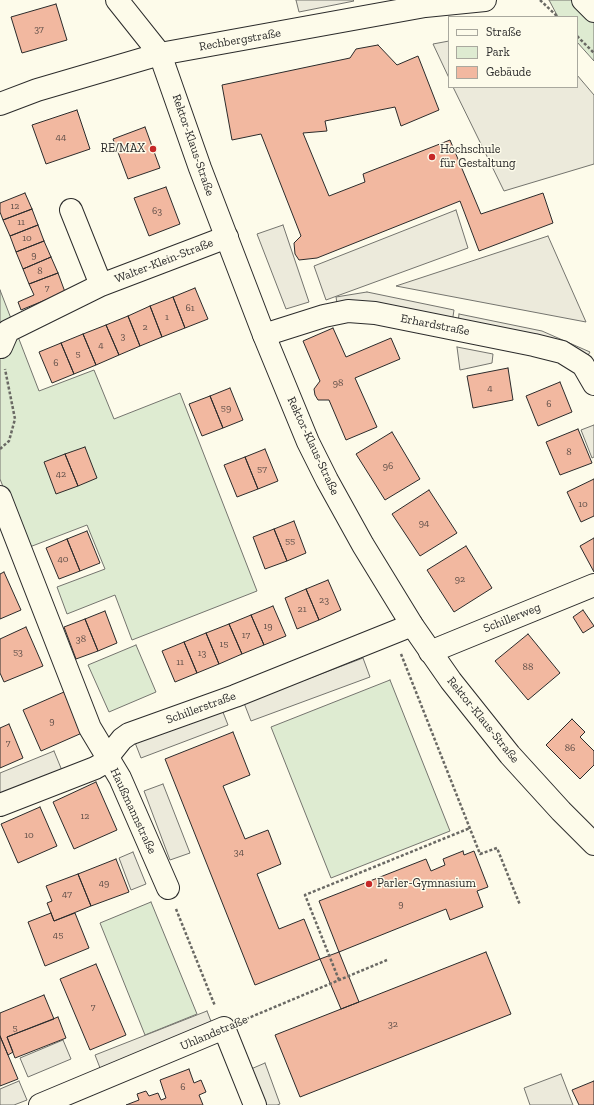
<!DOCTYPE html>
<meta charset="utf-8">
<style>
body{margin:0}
#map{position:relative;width:594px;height:1105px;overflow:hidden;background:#fdfbea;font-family:"Zilla Slab",serif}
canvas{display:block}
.legend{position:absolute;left:448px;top:16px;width:130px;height:72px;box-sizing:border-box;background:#fdfbea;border:1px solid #a9a89e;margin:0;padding:5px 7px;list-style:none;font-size:12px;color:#2b2b2b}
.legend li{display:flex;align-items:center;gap:8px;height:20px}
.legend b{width:20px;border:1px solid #a9a89e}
</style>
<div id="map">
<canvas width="594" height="1105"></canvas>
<ul class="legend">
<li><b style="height:5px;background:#fdfbea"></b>Straße</li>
<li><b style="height:11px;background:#deebd1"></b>Park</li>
<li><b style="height:11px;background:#f2b8a0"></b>Gebäude</li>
</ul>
</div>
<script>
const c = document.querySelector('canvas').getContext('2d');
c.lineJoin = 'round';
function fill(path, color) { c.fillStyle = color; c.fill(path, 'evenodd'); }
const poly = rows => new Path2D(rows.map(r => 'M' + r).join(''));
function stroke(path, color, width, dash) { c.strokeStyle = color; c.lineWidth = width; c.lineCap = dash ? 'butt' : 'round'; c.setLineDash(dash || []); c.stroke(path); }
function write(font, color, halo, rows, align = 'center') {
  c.font = font + ' "Zilla Slab",serif'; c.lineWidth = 3; c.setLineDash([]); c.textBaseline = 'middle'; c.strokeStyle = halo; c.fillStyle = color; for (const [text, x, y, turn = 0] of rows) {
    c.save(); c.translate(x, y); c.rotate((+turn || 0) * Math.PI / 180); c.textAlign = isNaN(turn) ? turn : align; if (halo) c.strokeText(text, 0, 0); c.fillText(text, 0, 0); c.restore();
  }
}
const green = poly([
 [549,0,594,0,594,61,577,42,577,17,558,17,549,0],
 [0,290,39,391,94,370,114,419,180,393,257,591,132,640,115,595,67,614,57,587,105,569,87,525,27,548,0,479,0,290],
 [136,645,156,692,109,712,88,665,136,645],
 [390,680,450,831,331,878,271,727,390,680],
 [151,902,197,1014,145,1035,100,923,151,902]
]);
fill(green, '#deebd1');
stroke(green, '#74746e', 1);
const parking = poly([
 [296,0,353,0,354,1,299,12,296,0],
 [449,41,449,78,433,44,449,41],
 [577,75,594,95,594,164,504,191,453,87,577,87,577,75],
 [456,210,468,248,326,300,314,266,456,210],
 [283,225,309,302,286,309,257,234,283,225],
 [548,236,586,322,396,286,548,236],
 [367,292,454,310,452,323,338,309,336,297,367,292],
 [459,314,542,331,590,352,585,360,458,323,459,314],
 [457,347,493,354,492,363,460,370,457,347],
 [594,425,594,457,592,458,581,430,594,425],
 [363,658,370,677,251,721,244,703,363,658],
 [221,707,228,725,141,758,134,740,221,707],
 [54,751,63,773,0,798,0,773,54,751],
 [163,784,190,853,170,860,144,791,163,784],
 [133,852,146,884,131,890,119,858,133,852],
 [207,1011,214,1029,102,1073,95,1055,207,1011],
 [63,1040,71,1059,28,1077,20,1058,63,1040],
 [265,1063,280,1104,277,1105,265,1105,251,1069,265,1063],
 [561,1074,573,1105,530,1105,524,1088,561,1074],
 [19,1081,27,1100,14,1105,0,1105,0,1089,19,1081]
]);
fill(parking, '#eceadb');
stroke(parking, '#74746e', 1);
const building = poly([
 [56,4,67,40,22,53,11,17,56,4],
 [378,45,397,65,418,56,439,110,401,126,395,107,325,121,327,131,303,133,329,196,365,182,363,174,450,140,481,214,543,193,553,223,479,251,460,201,317,258,299,260,295,254,294,243,301,236,261,134,232,140,222,85,350,58,356,49,378,45],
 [77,110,90,149,46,164,32,125,77,110],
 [145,127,160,168,128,179,113,139,145,127],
 [166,187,180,224,149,236,134,198,166,187],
 [25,193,32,209,3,220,0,212,0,203,25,193],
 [32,209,38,225,10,236,3,220,32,209],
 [38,225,44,241,16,252,10,236,38,225],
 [44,241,51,257,23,269,16,252,44,241],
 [51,257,58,273,29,284,23,269,51,257],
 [58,273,65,292,21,310,18,302,34,295,29,284,58,273],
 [195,288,208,319,185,328,173,297,195,288],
 [173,297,185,328,162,337,150,306,173,297],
 [150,306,162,337,140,346,128,316,150,306],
 [128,316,140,346,119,355,106,325,128,316],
 [106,325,119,355,96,365,83,334,106,325],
 [333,328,346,357,391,338,400,359,355,378,377,427,346,440,329,400,318,400,315,395,314,389,320,381,303,341,333,328],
 [83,334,96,365,74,374,61,343,83,334],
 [61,343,74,374,52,383,39,352,61,343],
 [508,368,513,400,473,408,467,376,508,368],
 [560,382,572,412,538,426,526,396,560,382],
 [230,388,243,420,223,428,210,396,230,388],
 [210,396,223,428,202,436,189,404,210,396],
 [578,429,592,463,560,475,546,442,578,429],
 [392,432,420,479,385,500,356,454,392,432],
 [85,447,97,478,78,486,65,454,85,447],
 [265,449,278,481,258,489,245,457,265,449],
 [65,454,78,486,56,494,44,462,65,454],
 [245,457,258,489,237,497,224,465,245,457],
 [594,479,594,516,581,522,567,492,594,479],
 [429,490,457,533,420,556,392,514,429,490],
 [294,521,306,553,287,561,274,529,294,521],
 [274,529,287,561,265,569,253,537,274,529],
 [87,531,100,563,80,571,67,539,87,531],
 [594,538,594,572,580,546,594,538],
 [67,539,80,571,59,579,46,548,67,539],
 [466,546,492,588,454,612,427,570,466,546],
 [4,572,21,610,0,619,0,574,4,572],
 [328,580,341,610,319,620,306,589,328,580],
 [306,589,319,620,297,629,285,598,306,589],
 [273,606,286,636,264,645,251,615,273,606],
 [583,610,594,626,583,633,573,617,583,610],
 [105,611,117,643,98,651,85,619,105,611],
 [251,615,264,645,242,654,229,624,251,615],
 [85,619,98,651,76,659,64,627,85,619],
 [229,624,242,654,219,664,206,633,229,624],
 [26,627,43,666,4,682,0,673,0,639,26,627],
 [206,633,219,664,197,673,184,642,206,633],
 [528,634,560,673,528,700,495,661,528,634],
 [184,642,197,673,175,682,162,651,184,642],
 [64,692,82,733,41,751,23,710,64,692],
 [572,719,585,732,580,737,594,751,594,765,580,779,546,745,572,719],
 [9,724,23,758,0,768,0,728,9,724],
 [233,732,250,775,223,786,245,839,268,830,281,864,257,874,279,929,304,919,320,959,255,985,165,759,233,732],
 [96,782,117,830,74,849,53,802,96,782],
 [40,807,57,846,18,863,1,824,40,807],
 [463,851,464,855,474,851,488,887,477,891,483,907,450,920,446,909,339,952,319,901,426,859,431,871,445,865,443,859,463,851],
 [116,859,129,892,91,906,78,874,116,859],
 [78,874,91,906,54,921,47,903,52,901,46,886,78,874],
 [51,913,54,921,75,913,89,948,45,966,28,922,51,913],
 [339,952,359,1002,341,1009,320,959,339,952],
 [486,952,511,1014,300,1097,275,1035,486,952],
 [96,964,126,1035,90,1050,60,979,96,964],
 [44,995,54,1019,7,1037,13,1052,8,1055,0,1036,0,1013,44,995],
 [58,1017,66,1038,15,1058,7,1037,58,1017],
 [0,1036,18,1079,0,1086,0,1036],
 [189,1069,194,1083,201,1080,206,1092,199,1095,203,1105,126,1105,139,1100,137,1094,146,1091,149,1096,158,1093,161,1100,166,1098,160,1080,189,1069],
 [594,1081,594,1105,579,1105,572,1090,594,1081]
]);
fill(building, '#f2b8a0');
stroke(building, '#2b2b2b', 1);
const minor = poly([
 [117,0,160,54],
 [583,0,594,11],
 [71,210,101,285],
 [264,335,324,316,348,311,375,313,534,345,562,352,583,365,594,384],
 [1,347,8,331,101,285,227,237],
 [0,497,90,728,120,778,168,888],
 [430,652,594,585],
 [0,805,95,768,102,764,122,739,129,734,235,696,412,625],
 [40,1105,224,1028,255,1105]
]);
const major = poly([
 [160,54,200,168,264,335,308,442,327,480,363,545,412,625,451,681,510,755,561,811,594,844],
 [0,104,37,90,160,54,425,6,485,0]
]);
stroke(minor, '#2b2b2b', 24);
stroke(major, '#2b2b2b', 24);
stroke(poly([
 [540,0,558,17],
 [577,36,594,53],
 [0,449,9,441,15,419,5,369],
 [401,654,480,854,497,848,520,905],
 [176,909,215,1006],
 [339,980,305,895,470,828],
 [246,1019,387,960]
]), '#6a6964', 2.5, [3, 2]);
stroke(minor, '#fdfbea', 22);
stroke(major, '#fdfbea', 22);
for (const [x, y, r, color] of [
 [153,149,4,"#c62828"],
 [432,157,4,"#c62828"],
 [369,884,4,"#c62828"]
]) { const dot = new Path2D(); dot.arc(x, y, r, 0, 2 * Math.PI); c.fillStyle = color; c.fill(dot); stroke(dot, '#fdfbea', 1.5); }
write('10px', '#5d4e48', null, [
 ["37",39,29],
 ["44",61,137],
 ["12",15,206],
 ["63",157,211],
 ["11",21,222],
 ["10",27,238],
 ["9",34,255],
 ["8",40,271],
 ["7",47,288],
 ["61",190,308],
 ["1",167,317],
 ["2",145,327],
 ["3",123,336],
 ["4",101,345],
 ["5",78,354],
 ["6",56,363],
 ["98",338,383],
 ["4",490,388],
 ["6",549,404],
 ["59",226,408],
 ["8",569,452],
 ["96",388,466],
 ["57",262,469],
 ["42",61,474],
 ["10",583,504],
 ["94",424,523],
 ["55",290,541],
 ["40",63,559],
 ["92",460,579],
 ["23",324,600],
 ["21",302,609],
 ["19",268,626],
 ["17",246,635],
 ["38",81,639],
 ["15",224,644],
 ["53",18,652],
 ["13",202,653],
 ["11",180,662],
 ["88",528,667],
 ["9",52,721],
 ["7",8,743],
 ["86",570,748],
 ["12",85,816],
 ["10",29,835],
 ["34",239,852],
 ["49",104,883],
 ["47",67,894],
 ["9",401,904],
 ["45",58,935],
 ["7",93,1007],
 ["32",393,1024],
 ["5",15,1028],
 ["6",183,1087]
]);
write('12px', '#2b2b2b', '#fdfbea', [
 ["Rechbergstraße",240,40,-10],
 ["Rektor-Klaus-Straße",193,145,71],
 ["Walter-Klein-Straße",164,261,-21],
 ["Erhardstraße",435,325,11],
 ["Rektor-Klaus-Straße",313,446,65],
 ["Schillerweg",512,618,-22],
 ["Schillerstraße",201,708,-20],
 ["Rektor-Klaus-Straße",483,720,51],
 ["Haußmannstraße",133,811,65],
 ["Uhlandstraße",214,1033,-23]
]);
write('12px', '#2b2b2b', '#fdfbea', [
 ["RE/MAX",145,149,"right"],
 ["Hochschule",440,150],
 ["für Gestaltung",440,164],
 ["Parler-Gymnasium",377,884]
], 'left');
</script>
